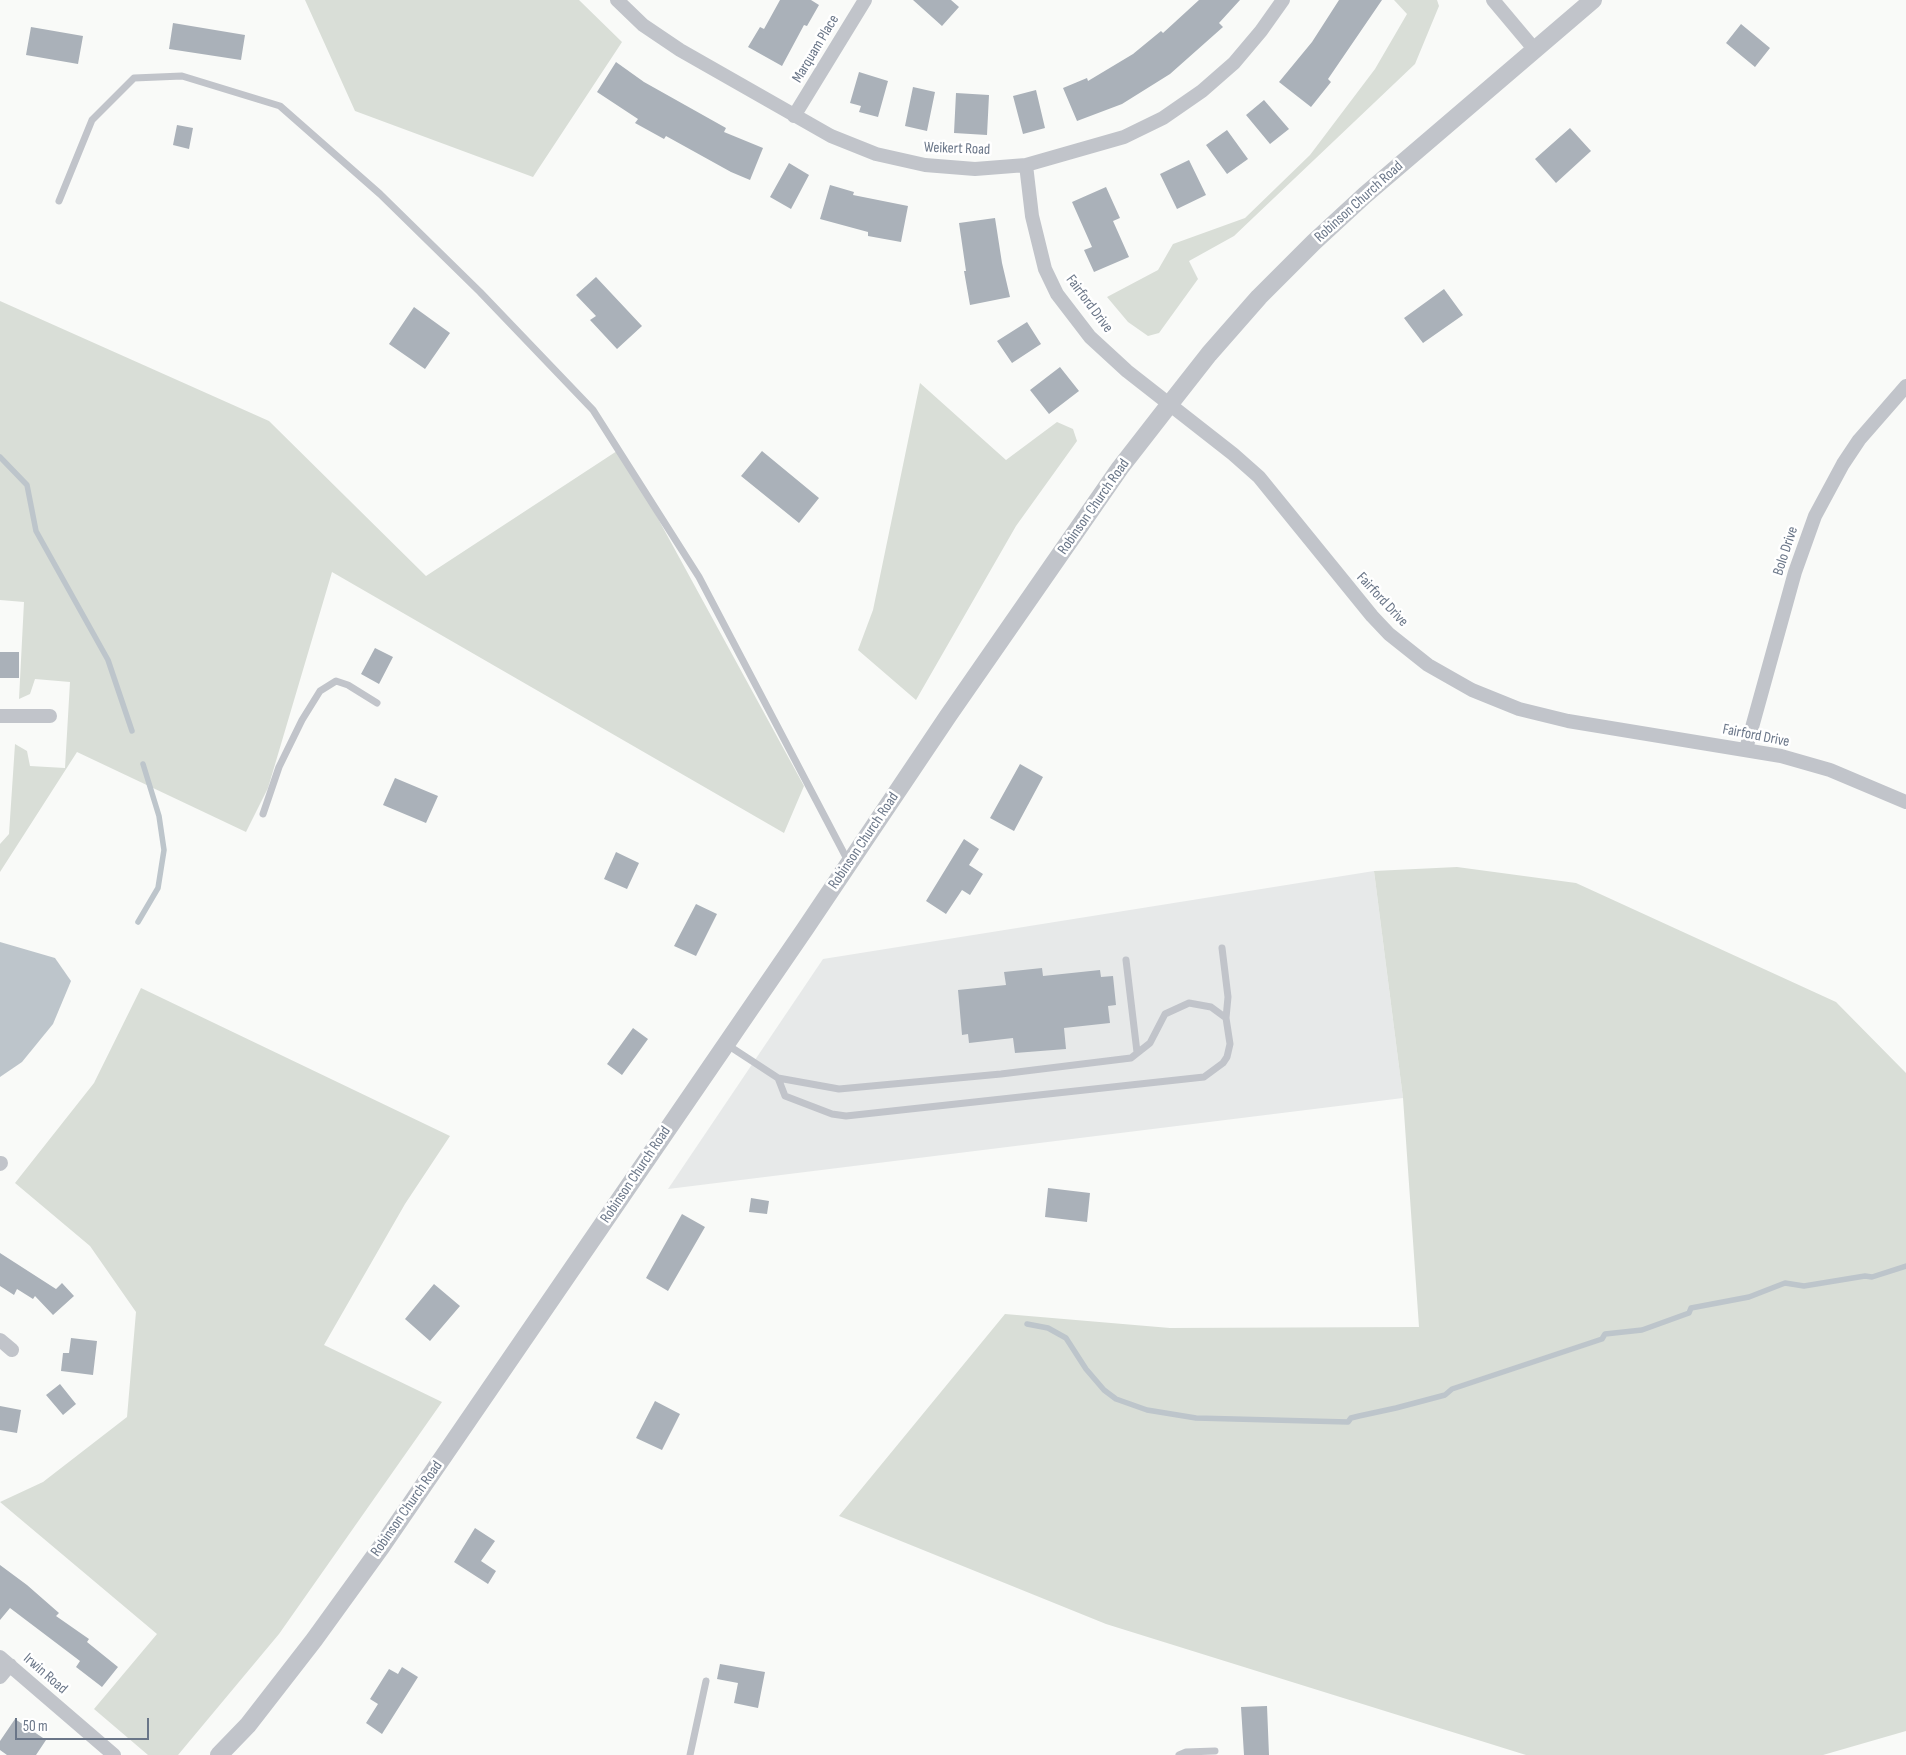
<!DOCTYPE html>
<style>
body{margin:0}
#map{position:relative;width:1906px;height:1755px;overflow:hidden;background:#f9faf8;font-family:"Sofia Sans Condensed",sans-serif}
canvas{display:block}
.scale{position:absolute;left:15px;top:1718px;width:134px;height:22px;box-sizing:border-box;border:2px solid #6a7688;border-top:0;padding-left:6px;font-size:15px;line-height:18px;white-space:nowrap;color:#6a7688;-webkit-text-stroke:4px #fff;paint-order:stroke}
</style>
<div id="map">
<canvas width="1906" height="1755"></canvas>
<div class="scale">50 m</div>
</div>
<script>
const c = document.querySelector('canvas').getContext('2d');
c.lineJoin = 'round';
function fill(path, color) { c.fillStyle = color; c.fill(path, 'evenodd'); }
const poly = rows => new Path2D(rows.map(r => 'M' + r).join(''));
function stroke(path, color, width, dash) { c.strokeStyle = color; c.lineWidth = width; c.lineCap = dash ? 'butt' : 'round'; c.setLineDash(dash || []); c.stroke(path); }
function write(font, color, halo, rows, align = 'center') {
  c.font = font + ' "Sofia Sans Condensed",sans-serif'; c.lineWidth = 5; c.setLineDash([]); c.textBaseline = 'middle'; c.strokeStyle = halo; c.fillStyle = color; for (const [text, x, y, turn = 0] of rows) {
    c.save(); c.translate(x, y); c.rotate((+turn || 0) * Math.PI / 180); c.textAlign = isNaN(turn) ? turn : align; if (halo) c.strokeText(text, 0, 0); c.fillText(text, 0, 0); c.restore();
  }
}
fill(poly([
 [1374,871,1403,1098,668,1189,823,959]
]), '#e7e9e9');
fill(poly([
 [305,0,579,0,622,42,533,177,355,111],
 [1394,0,1437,0,1439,6,1415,64,1234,236,1189,261,1198,279,1159,333,1148,336,1128,322,1107,297,1158,270,1173,244,1245,218,1310,155,1375,69,1407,14],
 [0,301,269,421,426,576,620,449,804,786,784,833,332,572,268,788,246,832,77,752,0,872,0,844,9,834,15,744,27,751,30,766,65,768,70,682,35,679,30,694,19,699,24,602,0,600],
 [920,383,1006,460,1057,422,1073,429,1077,441,1016,526,916,700,858,650,873,610],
 [1457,867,1576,883,1836,1002,1906,1073,1906,1731,1823,1755,1526,1755,1106,1624,839,1516,1005,1314,1170,1328,1419,1327,1403,1098,1374,871],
 [141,988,450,1136,405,1204,324,1345,442,1402,279,1634,178,1755,148,1755,94,1709,157,1634,0,1502,43,1482,127,1417,136,1312,90,1246,15,1183,94,1083]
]), '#d9ded7');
fill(poly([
 [0,942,55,958,71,981,53,1024,22,1062,0,1077]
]), '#bdc5cb');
stroke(poly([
 [0,457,27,485,36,531,108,660,132,731],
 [138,922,158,888,164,850,159,816,143,764],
 [1027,1324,1048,1328,1066,1338,1086,1369,1104,1390,1116,1399,1147,1410,1196,1418,1348,1422,1351,1418,1359,1416,1396,1408,1445,1395,1452,1389,1602,1339,1605,1334,1642,1330,1689,1313,1691,1308,1749,1297,1785,1283,1804,1286,1865,1276,1872,1277,1906,1266]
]), '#bdc5cb', 5.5);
fill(poly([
 [780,0,811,0,819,5,807,26,804,25,782,66,748,47,760,27,764,29],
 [913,0,951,0,959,7,942,26],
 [1199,0,1240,0,1219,23,1223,27,1170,74,1122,104,1077,121,1063,88,1087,78,1088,81,1133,54,1161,31,1163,33],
 [1339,0,1382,0,1328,79,1331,82,1311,107,1279,82,1312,42],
 [173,23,245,35,241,60,169,49],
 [1741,24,1770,48,1755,67,1726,43],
 [31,27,83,36,78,64,26,55],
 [616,62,644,82,726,128,724,132,763,148,750,180,731,172,666,136,664,139,635,123,638,119,597,92],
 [859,72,888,81,878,117,859,112,861,106,850,103],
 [913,87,935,92,927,131,905,126],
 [1036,90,1045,128,1023,134,1013,96],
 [956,93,989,95,987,135,954,133],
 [1264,100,1289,129,1270,144,1246,115],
 [177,125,193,128,189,149,173,145],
 [1570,128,1591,151,1556,183,1535,159],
 [1227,130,1248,159,1227,174,1206,145],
 [1189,160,1206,195,1177,209,1160,174],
 [789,163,809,175,791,209,770,197],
 [830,185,854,192,853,195,908,206,901,242,868,236,868,232,820,219],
 [1106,187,1120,218,1113,221,1129,257,1094,272,1084,250,1092,247,1072,202],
 [995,218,1002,263,1010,297,970,305,964,271,966,271,959,223],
 [596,277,642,326,617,349,590,320,596,316,576,295],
 [1444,289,1463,315,1423,343,1404,318],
 [414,307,450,333,425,369,389,344],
 [1027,322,1041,344,1012,363,997,341],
 [1060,367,1079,391,1049,414,1030,390],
 [762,451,819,498,799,523,741,476],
 [375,648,393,657,379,684,361,674],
 [0,652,19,652,19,678,0,678],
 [1020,764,1043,777,1014,831,990,818],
 [395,778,438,796,426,823,383,805],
 [964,839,979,849,969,865,983,874,970,895,962,890,946,914,926,901],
 [616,852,639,863,627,889,604,879],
 [696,904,717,914,696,956,674,946],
 [1042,968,1043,976,1100,970,1101,977,1113,976,1116,1005,1108,1006,1110,1023,1064,1028,1066,1049,1015,1053,1013,1038,969,1043,968,1034,962,1035,958,990,1006,985,1004,972],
 [633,1028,648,1039,622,1075,607,1064],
 [1048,1188,1090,1193,1087,1222,1045,1217],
 [751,1198,769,1201,767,1214,749,1212],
 [682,1214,705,1227,668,1291,646,1278],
 [0,1253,56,1289,62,1283,74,1296,53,1315,35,1296,33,1299,17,1289,14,1295,0,1286],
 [434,1284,460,1306,430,1341,405,1319],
 [71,1338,97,1341,93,1375,61,1371,63,1353,69,1353],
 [60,1384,76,1404,63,1415,46,1395],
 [655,1401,680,1414,662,1450,636,1438],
 [0,1406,21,1410,17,1433,0,1430],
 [475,1528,495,1541,481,1561,496,1571,488,1584,454,1562],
 [0,1565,27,1585,59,1613,56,1616,89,1639,87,1642,118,1667,102,1687,76,1667,80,1661,10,1608,0,1620],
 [720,1664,765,1672,758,1708,734,1703,738,1683,717,1679],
 [402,1667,418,1677,382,1734,366,1723,378,1704,370,1699,389,1669,398,1674],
 [1267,1706,1269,1755,1244,1755,1241,1707],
 [15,1719,46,1740,36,1755,7,1755,0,1750,0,1741]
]), '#aab1b9');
stroke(poly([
 [59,201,92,120,134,78,182,76,280,106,380,194,480,292,593,410,699,577,848,861],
 [263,814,279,767,302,720,320,691,336,681,348,685,377,703],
 [1222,948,1228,997,1226,1018],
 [1126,960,1137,1052],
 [726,1044,778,1078,839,1089,1001,1074,1131,1058,1150,1043,1165,1014,1189,1003,1211,1007,1226,1018,1230,1044,1227,1057,1223,1063,1204,1077,846,1116,832,1114,785,1096,778,1078],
 [690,1755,706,1681],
 [1179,1755,1186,1752,1215,1751]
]), '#c1c4ca', 7);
stroke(poly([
 [617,0,643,25,680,50,831,136,876,154,925,165,975,169,1026,165,1124,137,1163,118,1202,91,1234,63,1261,31,1283,0],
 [1493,0,1535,50],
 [794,116,865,0],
 [1026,165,1032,216,1045,269,1057,294,1090,337,1127,371,1233,454,1259,477,1372,616,1389,634,1428,665,1472,690,1519,709,1568,721,1781,756,1830,770,1906,802],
 [0,716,50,716],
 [1746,749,1795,572,1815,516,1843,464,1859,440,1906,386],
 [0,1164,1,1163],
 [0,1340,12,1350],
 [0,1657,114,1755],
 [0,1677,10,1665]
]), '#c1c4ca', 14);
stroke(poly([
 [219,1755,248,1725,314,1640,382,1546,805,929,948,716,1120,468,1169,405,1209,354,1259,297,1314,242,1365,195,1593,0]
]), '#c1c4ca', 18);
write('15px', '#6a7688', '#fff', [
 ["Marquam Place",816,49,-59],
 ["Weikert Road",957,149,2],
 ["Robinson Church Road",1359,202,-42],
 ["Fairford Drive",1089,304,53],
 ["Robinson Church Road",1094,507,-55],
 ["Bolo Drive",1786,551,-72],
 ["Fairford Drive",1382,600,47],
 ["Fairford Drive",1756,736,11],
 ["Robinson Church Road",864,841,-56],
 ["Robinson Church Road",636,1175,-56],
 ["Robinson Church Road",407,1509,-55],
 ["Irwin Road",45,1674,41]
]);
</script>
